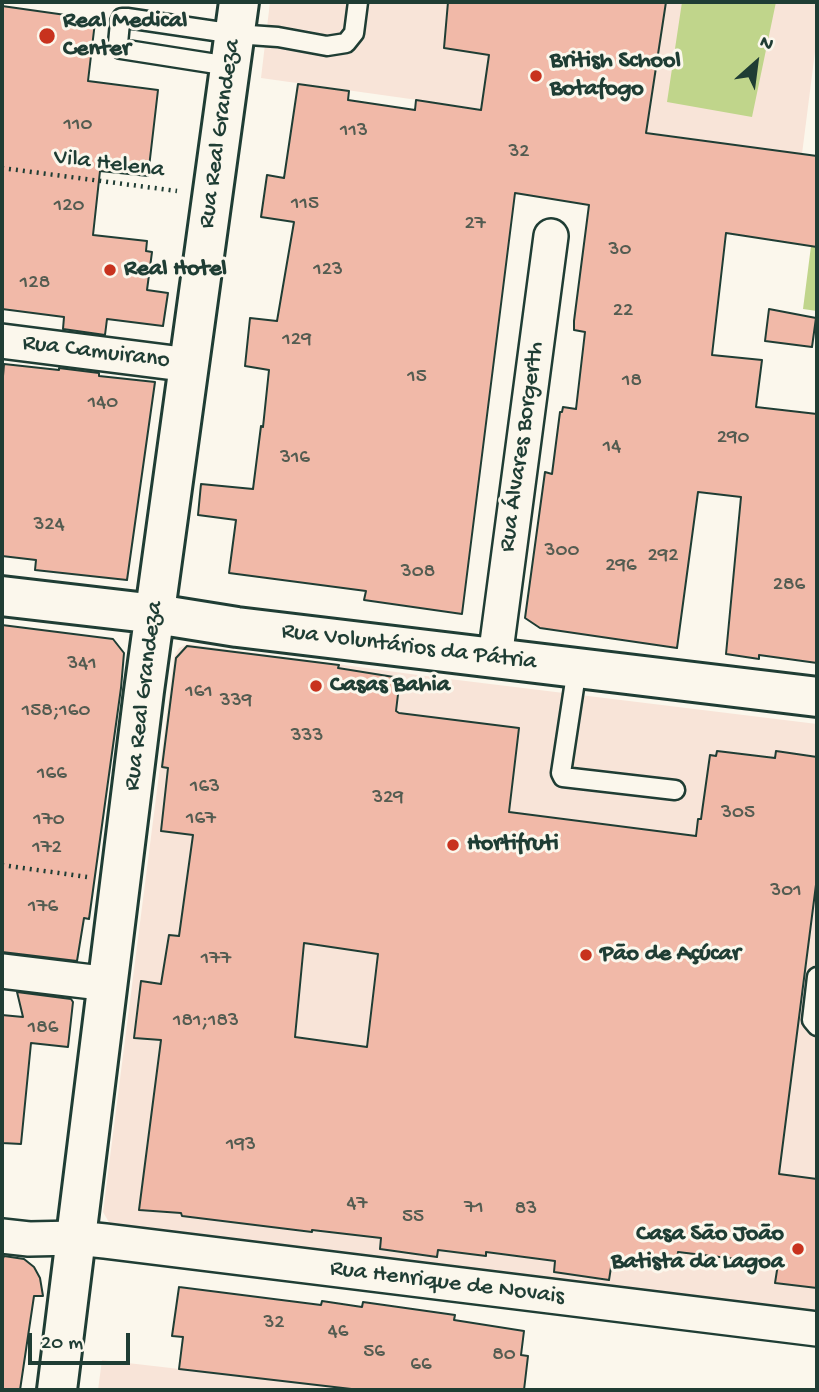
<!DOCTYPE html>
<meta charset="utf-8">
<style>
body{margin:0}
#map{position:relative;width:819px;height:1392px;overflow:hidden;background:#fbf7ec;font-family:"Gochi Hand",sans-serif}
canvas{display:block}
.frame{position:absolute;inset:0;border:4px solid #1f3d34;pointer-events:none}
.north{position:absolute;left:721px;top:28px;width:70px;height:70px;-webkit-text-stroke:5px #fbf7ec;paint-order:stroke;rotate:28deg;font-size:19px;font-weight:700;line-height:28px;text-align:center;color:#1f3d34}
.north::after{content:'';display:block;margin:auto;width:24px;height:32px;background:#1f3d34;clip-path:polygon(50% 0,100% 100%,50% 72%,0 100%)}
.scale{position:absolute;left:28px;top:1333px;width:102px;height:32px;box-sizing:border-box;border:4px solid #1f3d34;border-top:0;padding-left:9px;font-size:21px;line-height:24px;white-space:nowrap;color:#1f3d34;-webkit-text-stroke:5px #fbf7ec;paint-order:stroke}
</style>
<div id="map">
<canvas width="819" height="1392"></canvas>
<div class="frame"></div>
<div class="north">N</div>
<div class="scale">20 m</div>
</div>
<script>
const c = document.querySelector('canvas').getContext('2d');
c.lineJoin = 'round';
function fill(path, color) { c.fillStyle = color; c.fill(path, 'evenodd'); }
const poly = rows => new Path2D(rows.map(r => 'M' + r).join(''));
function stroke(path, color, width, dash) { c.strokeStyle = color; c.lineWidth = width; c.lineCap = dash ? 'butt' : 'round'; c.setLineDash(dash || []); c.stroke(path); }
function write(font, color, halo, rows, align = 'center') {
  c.font = font + ' "Gochi Hand",sans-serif'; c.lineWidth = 6; c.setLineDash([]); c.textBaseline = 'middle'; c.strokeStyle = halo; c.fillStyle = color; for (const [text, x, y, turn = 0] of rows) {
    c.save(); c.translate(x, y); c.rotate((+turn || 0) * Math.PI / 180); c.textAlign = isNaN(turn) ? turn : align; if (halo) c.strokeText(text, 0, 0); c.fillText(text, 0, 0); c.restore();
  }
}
fill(poly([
 [270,2,817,2,817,36,802,154,261,78],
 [188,644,433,677,817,724,817,1314,381,1259,339,1252,118,1227,110,1224,103,1212,174,657,179,648],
 [102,1360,360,1390,98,1390]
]), '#f8e4d8');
fill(poly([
 [682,2,776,2,752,117,667,102],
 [811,246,817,246,817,311,803,309]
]), '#c0d58b');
const building = poly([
 [448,2,666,2,646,133,817,156,817,247,726,233,712,355,762,360,756,407,817,414,817,663,759,655,759,659,726,654,741,497,698,492,677,648,540,628,525,618,545,472,552,474,560,412,562,412,563,407,576,409,585,332,574,330,574,321,589,205,515,193,462,614,364,600,366,591,229,573,236,520,198,515,201,484,253,489,261,426,263,427,269,370,245,366,250,318,277,321,294,222,261,217,267,175,284,178,298,84,349,91,348,100,415,110,416,100,481,110,489,55,444,48,448,2],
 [2,6,87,18,86,21,95,22,88,81,158,90,148,176,100,171,93,235,147,241,146,251,152,252,147,290,168,293,163,326,107,319,105,335,63,329,64,317,2,309,2,6],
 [769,309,816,318,812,347,765,341,769,309],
 [4,364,59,370,59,368,99,373,99,376,155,382,127,580,35,570,36,560,2,556,2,388,4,364],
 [2,625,113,639,124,653,121,688,89,919,84,918,77,961,2,952,2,625],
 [187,646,339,665,338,668,400,678,396,711,399,713,519,728,509,812,696,836,698,819,701,819,710,755,716,756,717,751,775,758,776,751,817,757,817,877,779,1174,817,1179,817,1288,775,1283,778,1264,678,1252,676,1268,612,1261,609,1280,554,1272,555,1261,486,1252,486,1256,438,1250,437,1257,380,1249,381,1238,312,1230,312,1232,182,1216,181,1213,139,1210,161,1040,134,1038,141,981,161,984,169,935,179,936,193,835,161,831,168,768,162,767,176,658,187,646],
 [304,943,378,954,367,1047,295,1037,304,943],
 [17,992,71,999,73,1002,68,1047,31,1043,21,1144,2,1143,2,1015,23,1017,17,992],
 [4,1256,24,1259,34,1267,40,1278,43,1296,34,1296,20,1390,2,1390,2,1261,4,1256],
 [179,1287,321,1305,322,1301,362,1307,363,1302,455,1315,454,1320,524,1331,521,1355,528,1356,524,1390,360,1390,179,1369,183,1337,172,1336,179,1287]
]);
fill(building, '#f1b9a8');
stroke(building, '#1f3d34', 2);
const lane = poly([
 [229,66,121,49,118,44,120,22,122,18,127,18,235,34,278,37,327,46,346,43,354,33,358,2],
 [577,668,561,773,563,777,675,790],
 [817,977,812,1020,817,1026]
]);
const street = poly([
 [2,341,190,365],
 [495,658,551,236],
 [2,971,109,984],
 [2,1236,29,1239,76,1238,105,1241,817,1329]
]);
const secondary = poly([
 [2,596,156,614,237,627,817,697],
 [57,1390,144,691,239,2]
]);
stroke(lane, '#1f3d34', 23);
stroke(street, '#1f3d34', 38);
stroke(secondary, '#1f3d34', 44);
stroke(poly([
 [2,168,177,191],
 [2,865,87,877]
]), '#1f3d34', 4.5, [2, 5]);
stroke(lane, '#fbf7ec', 18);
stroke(street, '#fbf7ec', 33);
stroke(secondary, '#fbf7ec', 38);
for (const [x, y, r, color] of [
 [47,36,9,"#c8321e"],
 [536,76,7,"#c8321e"],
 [110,270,7,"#c8321e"],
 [316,686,7,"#c8321e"],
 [453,845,7,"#c8321e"],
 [586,955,7,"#c8321e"],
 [798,1249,7,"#c8321e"]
]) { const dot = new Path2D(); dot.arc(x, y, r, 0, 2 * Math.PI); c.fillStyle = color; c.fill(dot); stroke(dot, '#fbf7ec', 2.5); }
write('21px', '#545c51', null, [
 ["110",78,126],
 ["113",354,132],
 ["32",519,153],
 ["115",305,205],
 ["120",69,207],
 ["27",475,225],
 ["30",620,251],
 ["123",328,271],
 ["128",35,284],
 ["22",623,312],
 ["129",297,341],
 ["15",417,378],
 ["18",632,382],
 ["140",103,404],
 ["290",733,439],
 ["14",612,448],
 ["316",295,459],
 ["324",49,526],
 ["300",562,552],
 ["292",663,557],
 ["296",621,567],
 ["308",418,573],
 ["286",789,586],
 ["341",82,665],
 ["161",199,693],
 ["339",236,702],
 ["158;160",56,712],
 ["333",307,737],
 ["166",52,775],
 ["163",205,788],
 ["329",388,799],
 ["305",738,814],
 ["167",201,820],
 ["170",49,821],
 ["172",47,849],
 ["301",786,892],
 ["176",43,908],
 ["177",216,960],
 ["181;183",206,1022],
 ["186",43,1029],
 ["193",241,1146],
 ["47",357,1205],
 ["71",474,1209],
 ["83",526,1210],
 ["55",413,1218],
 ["32",274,1324],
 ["46",338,1333],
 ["56",374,1353],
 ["80",504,1356],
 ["66",421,1366]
]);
write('bold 24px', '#1f3d34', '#fbf7ec', [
 ["Real Medical",63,22],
 ["Center",63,50],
 ["British School",550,62],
 ["Botafogo",550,90],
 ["Real Hotel",124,270],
 ["Casas Bahia",330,686],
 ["Hortifruti",467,845],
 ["Pão de Açúcar",600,955],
 ["Casa São João",784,1235,"right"],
 ["Batista da Lagoa",784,1263,"right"]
], 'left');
write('24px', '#1f3d34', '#fbf7ec', [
 ["Rua Real Grandeza",221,134,-82],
 ["Vila Helena",109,165,7],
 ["Rua Camuirano",96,353,7],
 ["Rua Álvares Borgerth",523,447,-82],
 ["Rua Voluntários da Pátria",409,648,7],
 ["Rua Real Grandeza",145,696,-83],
 ["Rua Henrique de Novais",447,1284,7]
]);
</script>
